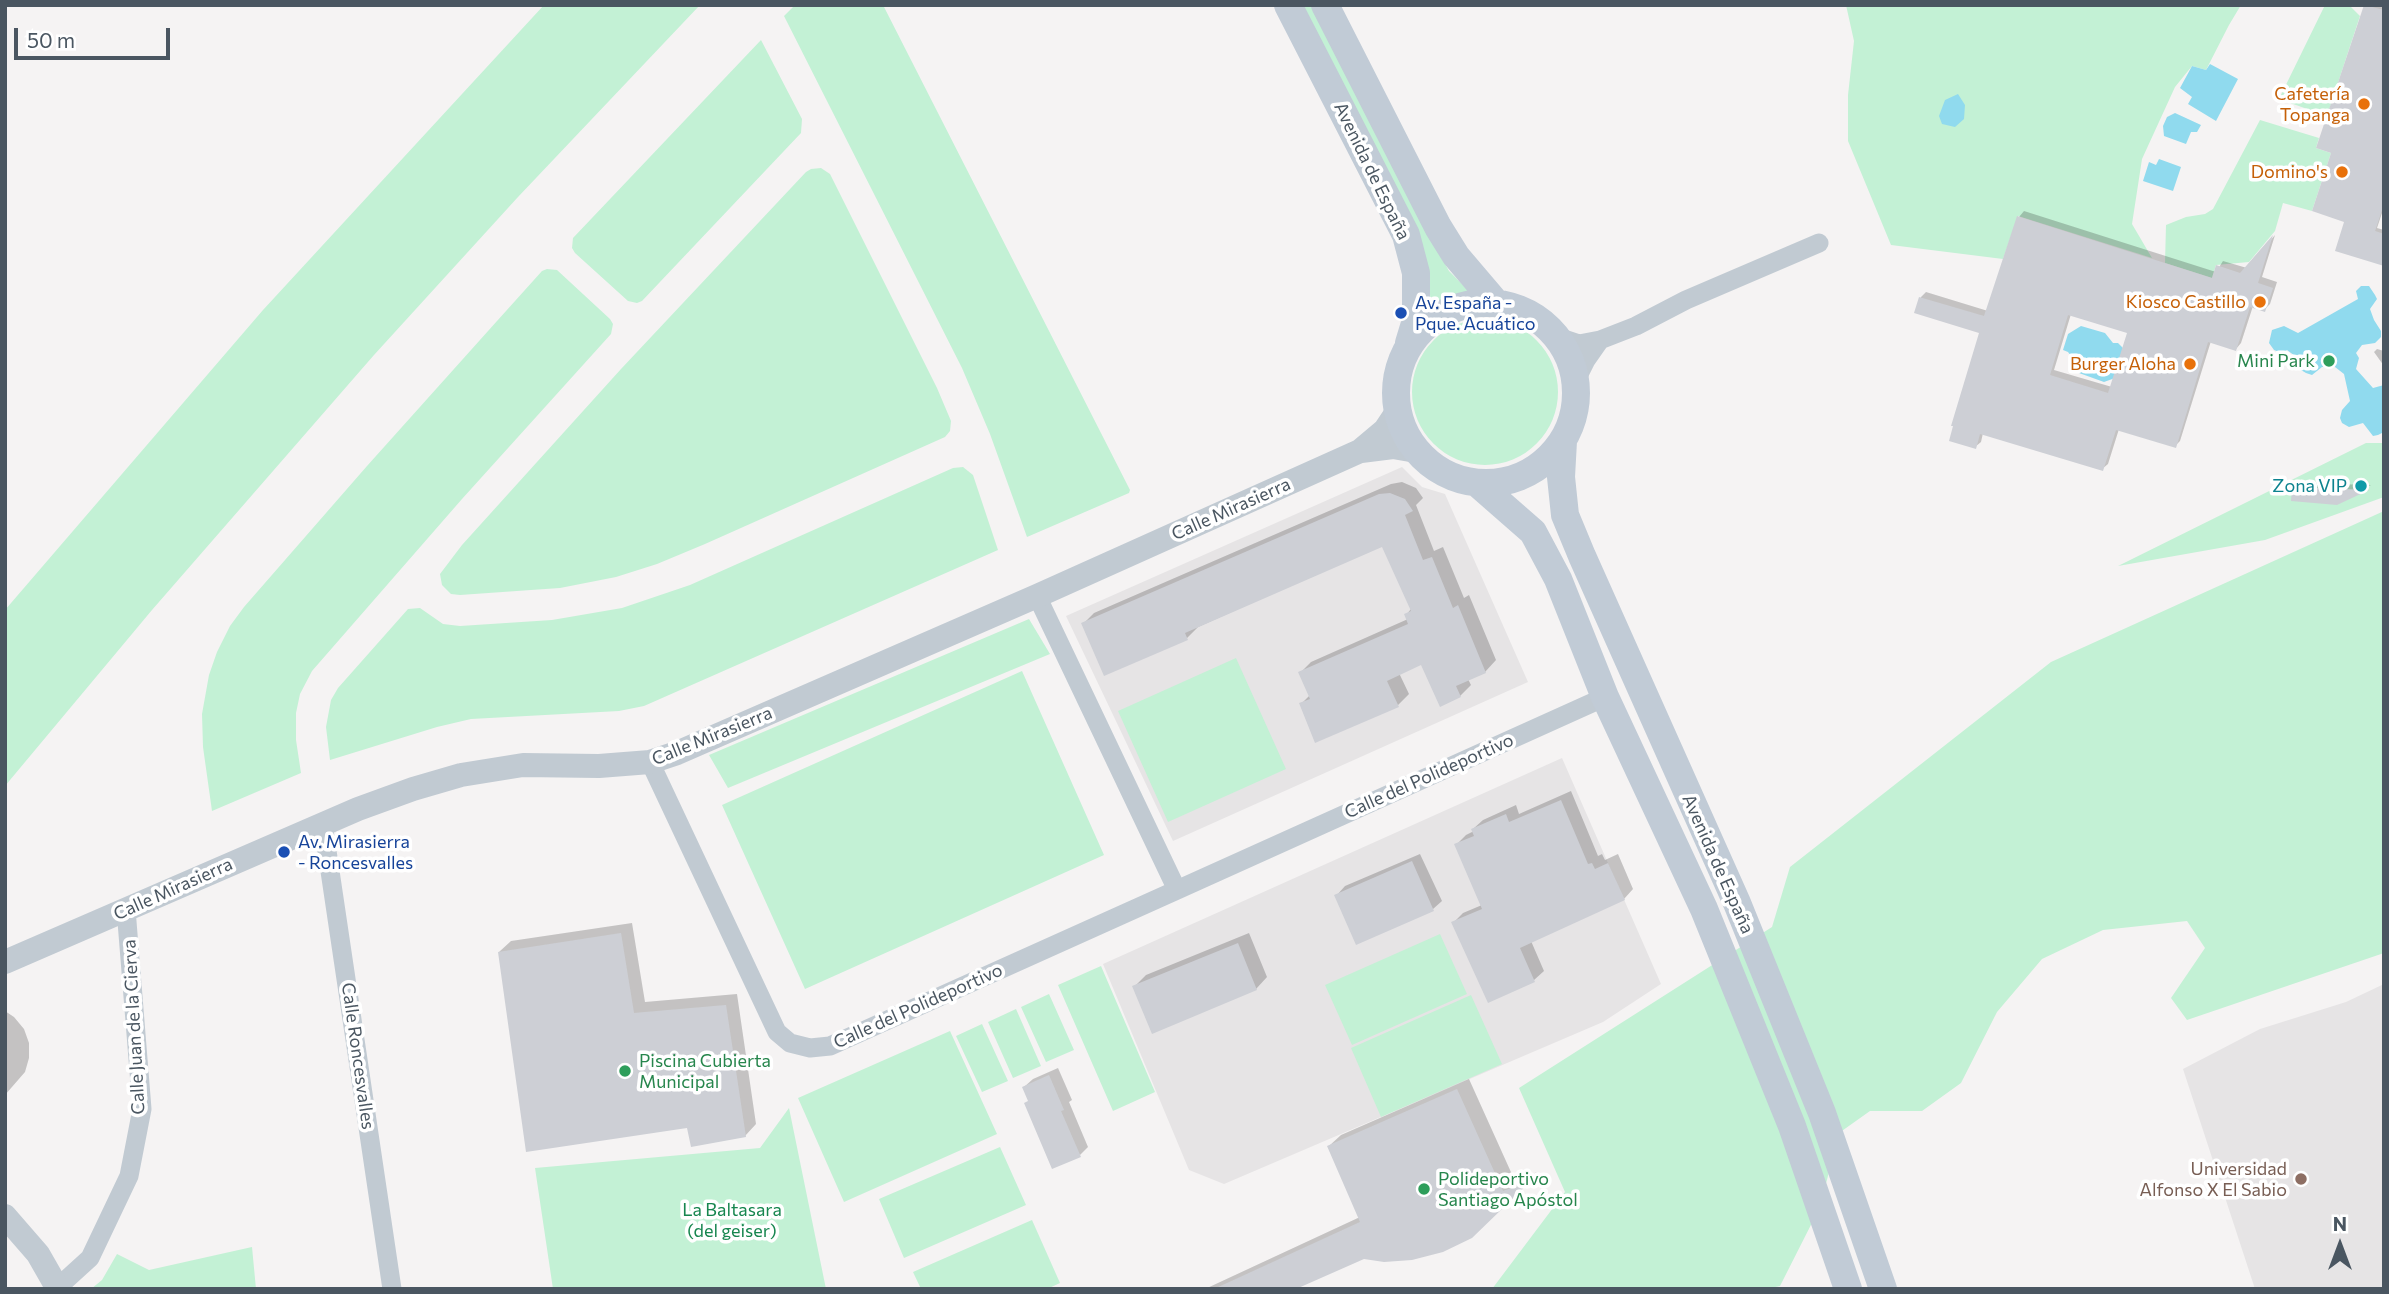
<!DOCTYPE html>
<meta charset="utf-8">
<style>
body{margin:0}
#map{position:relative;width:2389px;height:1294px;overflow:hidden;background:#f5f3f3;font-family:Commissioner,sans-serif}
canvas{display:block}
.frame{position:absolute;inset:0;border:7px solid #4a5661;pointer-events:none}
.north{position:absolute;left:2305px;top:1210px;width:70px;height:70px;-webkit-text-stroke:5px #fff;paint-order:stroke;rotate:0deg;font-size:19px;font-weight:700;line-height:28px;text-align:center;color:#4a5661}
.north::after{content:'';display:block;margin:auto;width:24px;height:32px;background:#4a5661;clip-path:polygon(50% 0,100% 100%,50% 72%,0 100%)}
.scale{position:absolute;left:14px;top:28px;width:156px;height:32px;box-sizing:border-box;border:4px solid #4a5661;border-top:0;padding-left:9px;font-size:21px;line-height:24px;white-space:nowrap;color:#4a5661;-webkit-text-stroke:5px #fff;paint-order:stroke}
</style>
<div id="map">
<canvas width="2389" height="1294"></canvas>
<div class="frame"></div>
<div class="north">N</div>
<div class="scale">50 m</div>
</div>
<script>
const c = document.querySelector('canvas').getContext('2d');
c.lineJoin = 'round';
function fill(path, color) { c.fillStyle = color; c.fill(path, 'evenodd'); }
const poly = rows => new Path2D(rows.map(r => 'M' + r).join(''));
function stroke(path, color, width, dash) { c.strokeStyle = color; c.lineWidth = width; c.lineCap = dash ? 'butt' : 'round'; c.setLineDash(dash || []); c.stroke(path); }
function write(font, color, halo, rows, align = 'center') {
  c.font = font + ' Commissioner,sans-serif'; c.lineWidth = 7; c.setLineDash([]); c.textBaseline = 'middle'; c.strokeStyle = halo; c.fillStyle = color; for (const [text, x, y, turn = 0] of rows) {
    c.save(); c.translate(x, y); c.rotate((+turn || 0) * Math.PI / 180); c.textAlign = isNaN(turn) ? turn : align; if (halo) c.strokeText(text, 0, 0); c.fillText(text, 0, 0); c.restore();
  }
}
fill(poly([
 [1402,467,1422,487,1445,494,1528,682,1173,841,1066,616],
 [1562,758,1661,984,1603,1022,1224,1184,1189,1170,1103,964],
 [2384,984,2384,1289,2255,1289,2183,1069,2260,1029,2346,1002]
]), '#e6e4e5');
fill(poly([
 [544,5,700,5,518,197,374,355,152,610,5,786,5,610,263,310],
 [795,5,883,5,1130,490,1129,493,1027,537,990,434,962,368,784,16],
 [1303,5,1314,5,1426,230,1449,271,1471,293,1450,298,1431,308,1429,281],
 [1846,5,2241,5,2229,25,2206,70,2192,66,2175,87,2142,159,2132,224,2152,258,2018,216,2003,259,1891,245,1848,141,1848,95,1854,41],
 [2325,5,2349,5,2360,16,2327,116,2279,99],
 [761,40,802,119,801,133,642,301,637,303,628,301,575,253,572,248,573,238],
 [2260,120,2319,138,2316,148,2331,153,2312,211,2283,203,2275,231,2249,262,2216,265,2212,278,2165,263,2166,225,2186,217,2205,214,2213,209],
 [821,168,830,174,937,388,951,421,950,431,945,437,705,544,657,564,616,577,560,588,531,590,460,595,451,594,442,585,440,574,462,545,621,369,806,172,811,169],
 [547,269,557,270,610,319,613,324,611,334,462,499,312,671,300,694,296,713,296,740,301,773,212,811,203,747,202,714,209,675,217,652,230,626,244,607,367,466,497,321,542,271],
 '1412 392a73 73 0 1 1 146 0a73 73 0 1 1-146 0Z',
 [2366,443,2384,443,2384,497,2265,540,2118,566],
 [963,467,973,475,998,550,644,706,619,711,471,719,437,727,330,760,326,727,331,700,338,688,408,609,420,608,443,624,460,626,552,620,622,608,690,585,953,468],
 [2384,511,2384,953,2187,1020,2171,998,2205,948,2187,921,2103,930,2042,959,1997,1012,1961,1083,1922,1111,1870,1111,1839,1133,1820,1207,1780,1286,1766,1289,1492,1289,1565,1192,1519,1088,1772,927,1790,867,2051,662],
 [1029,619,1050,654,728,788,709,755],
 [1236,658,1286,769,1168,822,1118,711],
 [1022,671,1104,855,805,989,722,805],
 [1440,934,1467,994,1352,1045,1325,985],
 [1101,966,1155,1092,1113,1111,1058,985],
 [1049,994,1074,1050,1046,1062,1021,1007],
 [1471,995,1502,1064,1381,1117,1351,1048],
 [1016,1009,1041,1066,1013,1078,988,1022],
 [982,1024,1008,1081,982,1092,956,1036],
 [950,1031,997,1134,844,1202,798,1098],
 [789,1108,826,1289,553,1289,535,1168,760,1148],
 [1000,1147,1026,1205,904,1258,879,1199],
 [1032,1220,1060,1283,1047,1289,921,1289,913,1272],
 [252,1247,256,1289,91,1289,102,1280,117,1254,149,1270]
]), '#c3f1d5');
fill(poly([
 [2210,64,2238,79,2216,121,2188,104,2192,97,2180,88,2192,66,2206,70],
 [1958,94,1965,105,1964,119,1955,127,1942,124,1939,116,1945,100],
 [2175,113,2201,125,2197,132,2191,132,2186,144,2164,136,2163,126,2167,117],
 [2159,159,2181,167,2173,191,2143,181,2149,162,2156,165],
 [2361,286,2369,286,2375,295,2377,299,2370,309,2374,320,2381,331,2381,337,2375,343,2362,345,2356,353,2359,358,2356,369,2373,388,2384,385,2384,432,2378,435,2373,436,2363,423,2349,427,2342,423,2340,418,2342,410,2350,401,2344,374,2335,367,2322,367,2312,375,2306,373,2301,370,2299,359,2287,350,2282,353,2274,350,2269,343,2272,330,2284,326,2298,333,2358,299,2356,291],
 [2081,326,2105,333,2113,343,2118,343,2124,349,2115,378,2104,382,2079,373,2074,368,2071,356,2068,352,2063,350,2068,334]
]), '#90daee');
fill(poly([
 [2366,5,2384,7,2384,207,2377,228,2384,230,2384,265,2346,220,2334,152,2318,147],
 [2024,211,2216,272,2223,261,2247,268,2275,235,2262,277,2277,282,2270,304,2264,310,2253,306,2241,343,2236,349,2211,341,2180,441,2175,446,2119,429,2108,464,2102,469,1983,433,1981,442,1975,447,1982,332,1916,312,1921,297,1926,292,1988,311,2019,217],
 [2071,314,2129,332,2112,387,2054,370],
 [2377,349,2384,351,2384,366,2374,352],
 [1402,482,1416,488,1423,498,1416,505,1434,551,1443,547,1464,598,1469,595,1496,660,1485,672,1468,679,1471,685,1460,696,1422,663,1399,673,1409,694,1398,705,1301,704,1310,695,1300,673,1311,662,1408,619,1406,615,1411,609,1383,544,1198,627,1187,638,1083,624,1094,613,1391,484],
 [2299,483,2371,485,2337,503,2294,488],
 [1571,791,1598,856,1602,854,1605,860,1618,854,1633,889,1624,899,1531,941,1544,971,1534,980,1489,1001,1453,923,1463,913,1482,905,1456,845,1466,835,1474,831,1473,829,1483,820,1516,805,1519,814],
 [1420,854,1442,901,1433,909,1357,942,1337,895,1345,886],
 [632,923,645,1002,737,994,756,1124,745,1136,689,1126,499,952,511,941],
 [1249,933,1267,977,1256,989,1134,987,1146,975],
 [5,1011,14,1017,24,1029,29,1043,29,1058,25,1072,5,1095],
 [1058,1068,1072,1100,1069,1102,1088,1147,1080,1155,1029,1100,1024,1087,1033,1079],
 [1469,1079,1515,1181,1537,1172,1470,1236,1364,1257,1291,1289,1205,1289,1360,1217,1329,1146,1341,1135]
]), '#0003');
fill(poly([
 [2364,5,2384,10,2384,204,2375,231,2384,234,2384,266,2335,251,2344,222,2312,211,2331,153,2316,148],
 [2017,216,2212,278,2216,265,2240,273,2273,235,2258,283,2273,288,2265,312,2250,307,2236,351,2208,342,2176,448,2116,430,2103,471,1980,434,1976,449,1949,441,1953,426,1951,426,1979,333,1914,313,1919,297,1984,316],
 [2068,315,2127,333,2108,393,2050,375],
 [2292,487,2369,490,2337,505,2291,501],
 [1390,493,1405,499,1413,511,1405,515,1423,560,1432,557,1453,608,1458,605,1486,673,1456,686,1461,697,1440,707,1421,665,1387,681,1399,707,1315,743,1299,703,1310,699,1298,672,1408,624,1404,614,1411,611,1382,547,1185,633,1188,640,1104,676,1081,623,1379,494],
 [1561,800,1588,864,1592,863,1595,869,1608,863,1625,900,1520,948,1535,982,1488,1003,1451,922,1482,909,1454,844,1474,836,1471,829,1506,814,1509,822],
 [1412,861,1434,911,1356,945,1334,895],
 [621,933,634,1013,726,1005,746,1137,691,1147,687,1128,526,1152,498,952],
 [1238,943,1257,990,1152,1034,1132,986],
 [1049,1075,1064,1110,1061,1111,1081,1157,1052,1169,1024,1103,1028,1101,1022,1087],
 [1457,1089,1503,1191,1532,1180,1472,1238,1443,1252,1412,1260,1384,1262,1364,1259,1296,1289,1214,1289,1360,1222,1327,1146]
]), '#cdcfd5');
stroke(poly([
 [1558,337,1579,344,1600,340,1636,326,1686,300,1819,243],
 [1576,380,1586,360,1600,340],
 [650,762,777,1032,790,1043,810,1048,830,1046,1177,890,1037,596],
 [323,824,392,1289],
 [1177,890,1605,697],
 [57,1288,90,1258,129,1176,142,1109,126,909]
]), '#c1cad2', 19);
stroke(poly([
 [1361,451,1393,447,1416,451],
 [5,962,358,809,413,789,461,775,523,765,599,766,650,762,677,753,1037,596,1360,451,1385,430,1397,412],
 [5,1216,38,1254,58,1289]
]), '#c1cad2', 24);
stroke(poly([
 [1288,5,1406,235,1416,273,1416,320,1409,343],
 [1325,5,1438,227,1456,256,1496,303],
 '1396 393a90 90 0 1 1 180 0a90 90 0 1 1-180 0Z',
 [1563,441,1561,477,1565,515,1582,556,1737,903,1822,1113,1883,1289],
 [1477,483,1533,532,1558,579,1605,697,1704,909,1792,1126,1848,1289]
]), '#c1cbd6', 28);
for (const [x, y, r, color] of [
 [2364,104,7,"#e8710a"],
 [2342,172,7,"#e8710a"],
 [2260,302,7,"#e8710a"],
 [1401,313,7,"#1a4fb4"],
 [2329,361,7,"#2e9e5b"],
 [2190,364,7,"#e8710a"],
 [2361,486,7,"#0f9aa8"],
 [284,852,7,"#1a4fb4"],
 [625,1071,7,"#2e9e5b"],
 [2301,1179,7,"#8d6e63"],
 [1424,1189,7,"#2e9e5b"]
]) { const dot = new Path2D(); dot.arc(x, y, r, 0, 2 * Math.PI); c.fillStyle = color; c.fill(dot); stroke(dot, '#fff', 2.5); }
write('18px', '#c56008', '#fff', [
 ["Cafetería",2350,94],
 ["Topanga",2350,115],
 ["Domino's",2328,172],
 ["Kiosco Castillo",2246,302],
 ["Burger Aloha",2176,364]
], 'right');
write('18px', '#4a5661', '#fff', [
 ["Avenida de España",1372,171,64],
 ["Calle Mirasierra",1231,509,-24],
 ["Calle Mirasierra",712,736,-22],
 ["Calle del Polideportivo",1429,776,-24],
 ["Avenida de España",1718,864,66],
 ["Calle Mirasierra",173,889,-24],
 ["Calle del Polideportivo",918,1006,-24],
 ["Calle Juan de la Cierva",134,1027,-93],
 ["Calle Roncesvalles",358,1056,82]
]);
write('18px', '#164399', '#fff', [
 ["Av. España -",1415,303],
 ["Pque. Acuático",1415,324],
 ["Av. Mirasierra",298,842],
 ["- Roncesvalles",298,863]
], 'left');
write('18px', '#27864d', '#fff', [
 ["Mini Park",2315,361,"right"],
 ["Piscina Cubierta",639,1061],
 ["Municipal",639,1082],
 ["Polideportivo",1438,1179],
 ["Santiago Apóstol",1438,1200]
], 'left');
write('18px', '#0d838f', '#fff', [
 ["Zona VIP",2347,486]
], 'right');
write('18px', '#785e54', '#fff', [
 ["Universidad",2287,1169],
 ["Alfonso X El Sabio",2287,1190]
], 'right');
write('18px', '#17864f', '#fff', [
 ["La Baltasara",732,1210],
 ["(del geiser)",732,1231]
]);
</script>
